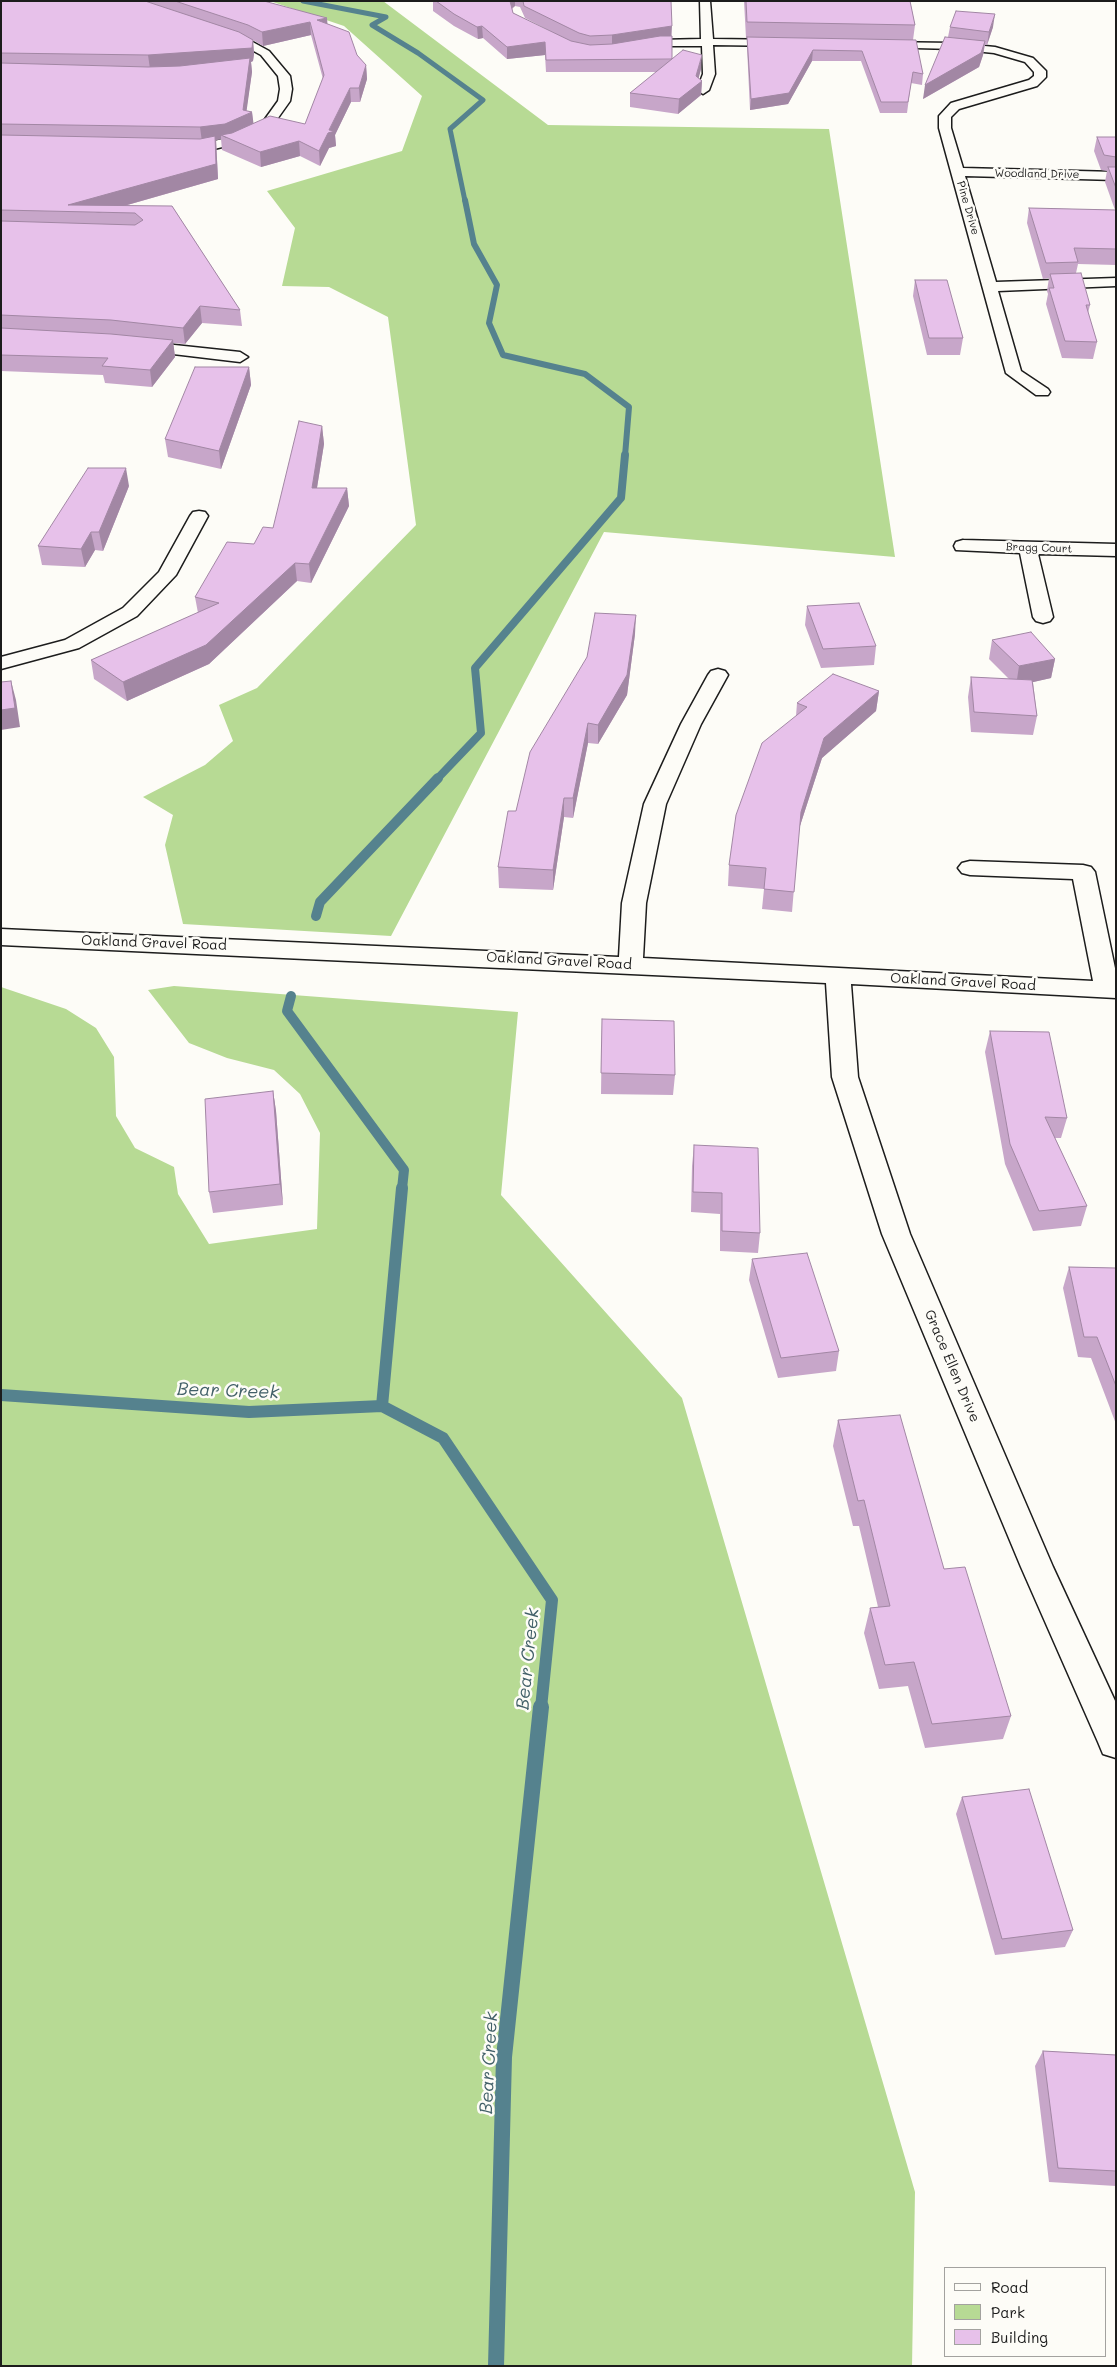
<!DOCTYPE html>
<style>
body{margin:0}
#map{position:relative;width:1117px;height:2367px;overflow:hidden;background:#fdfcf7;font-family:Mali,sans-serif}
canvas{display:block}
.frame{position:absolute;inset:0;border:2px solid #1c1c1c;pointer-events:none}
.legend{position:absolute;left:944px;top:2267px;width:162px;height:90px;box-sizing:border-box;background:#fdfcf7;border:1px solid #a3a29f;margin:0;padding:6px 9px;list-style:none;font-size:15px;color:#1c1c1c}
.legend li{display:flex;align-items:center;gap:10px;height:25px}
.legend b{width:25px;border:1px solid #a3a29f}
</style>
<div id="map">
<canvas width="1117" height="2367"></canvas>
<div class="frame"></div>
<ul class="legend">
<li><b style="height:6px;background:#fdfcf7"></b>Road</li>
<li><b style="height:14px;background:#b7da94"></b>Park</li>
<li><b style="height:14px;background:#e7c1ea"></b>Building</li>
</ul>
</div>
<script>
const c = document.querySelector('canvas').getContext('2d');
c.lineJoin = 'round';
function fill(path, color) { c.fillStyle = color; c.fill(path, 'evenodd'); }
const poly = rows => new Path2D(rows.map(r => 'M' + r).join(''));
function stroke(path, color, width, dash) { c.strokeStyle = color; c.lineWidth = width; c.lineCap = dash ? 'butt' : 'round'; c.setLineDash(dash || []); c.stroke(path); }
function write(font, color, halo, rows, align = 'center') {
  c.font = font + ' Mali,sans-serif'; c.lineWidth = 5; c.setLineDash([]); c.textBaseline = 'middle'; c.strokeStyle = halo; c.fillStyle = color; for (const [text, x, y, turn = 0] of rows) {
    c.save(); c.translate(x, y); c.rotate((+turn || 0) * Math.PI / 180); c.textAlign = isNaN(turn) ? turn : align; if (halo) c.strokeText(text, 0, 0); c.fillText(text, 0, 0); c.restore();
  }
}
fill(poly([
 [270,1,383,1,548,125,829,129,895,557,604,532,391,936,183,924,165,845,173,815,143,797,205,765,233,741,219,705,257,688,416,525,388,317,329,287,282,286,295,228,267,191,402,151,422,96,344,26],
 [174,986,518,1012,501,1195,682,1398,915,2192,912,2366,1,2366,1,987,66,1009,96,1028,114,1057,116,1116,135,1148,174,1167,178,1194,209,1244,317,1229,320,1133,300,1094,274,1070,227,1058,189,1043,148,990]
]), '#b7da94');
stroke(poly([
 [303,1,386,17,372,25,418,53,483,100,450,129,465,201]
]), '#55828e', 5);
stroke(poly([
 [465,200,474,244,497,285,489,323,503,355,585,374,629,407,625,456]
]), '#55828e', 6);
stroke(poly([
 [437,779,481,733,475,668,621,498,625,455]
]), '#55828e', 8);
stroke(poly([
 [316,916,320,902,438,778],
 [291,996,287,1011,404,1170,402,1189]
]), '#55828e', 10);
stroke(poly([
 [1,1395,249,1412,382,1406,443,1438,552,1600,541,1708],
 [382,1406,402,1188]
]), '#55828e', 12);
stroke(poly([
 [496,2366,504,2057,541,1707]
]), '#55828e', 16);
const minor = poly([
 [700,1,710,1,713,39,785,40,791,43,785,46,713,45,715,74,709,90,703,94,697,90,703,74,702,46,659,46,632,50,632,46,659,40,701,39,700,1],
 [219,30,249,40,269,51,290,76,292,89,290,101,268,132,255,139,202,152,175,151,174,148,180,144,202,144,247,133,260,126,278,101,280,89,278,76,261,55,241,44,215,35,213,33,219,30],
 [880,42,954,43,995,47,1033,58,1046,71,1046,77,1037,86,959,109,951,117,951,128,963,168,1116,172,1116,180,965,176,996,282,1116,278,1116,286,998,291,1021,371,1048,389,1050,392,1048,395,1036,395,1006,373,939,128,939,116,951,103,1029,80,1034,76,1034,72,1025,62,994,53,954,49,876,47,874,45,880,42],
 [137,341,240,352,248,357,240,362,131,349,129,346,131,343,137,341],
 [199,511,205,512,208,516,176,575,137,616,79,648,1,669,1,657,65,640,123,608,159,572,190,516,193,512,199,511],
 [963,540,1116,544,1116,556,1038,554,1053,617,1050,621,1043,623,1036,621,1033,617,1020,553,956,550,954,546,956,542,963,540],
 [718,669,725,671,728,675,701,724,666,804,646,903,643,958,1093,981,1073,879,970,875,962,873,958,868,962,863,970,861,1083,865,1091,867,1095,872,1116,973,1116,998,851,984,858,1077,910,1234,1053,1567,1116,1703,1116,1758,1103,1754,1098,1742,1021,1567,882,1234,832,1077,826,983,1,945,1,929,619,957,622,903,644,804,681,724,708,675,711,671,718,669]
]);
stroke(minor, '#1c1c1c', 3);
fill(minor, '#fdfcf7');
fill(poly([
 [1,1,264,1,327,24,366,65,367,79,360,102,351,102,335,135,336,146,329,148,320,166,300,156,261,167,222,150,221,139,216,140,218,179,124,206,172,206,240,310,242,326,202,323,185,344,173,343,175,357,152,387,105,383,103,375,1,371],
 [311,35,323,79,305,124,253,124,252,112,246,111,252,72,251,62,253,61,254,54,253,40,263,46],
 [433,1,671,1,672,59,701,69,698,78,702,81,701,95,678,114,630,107,630,93,657,72,546,72,545,55,507,59,483,38,478,39,454,26,433,11],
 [515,6,520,7,525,18,572,42,513,13,512,9],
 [744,1,910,1,915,25,913,40,923,74,922,85,911,83,907,113,880,113,861,61,812,61,788,104,750,110,747,47,747,38,746,38],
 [950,27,993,27,987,45,985,45,983,55,979,67,923,99,948,37],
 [1097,137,1116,137,1116,265,1078,264,1076,273,1090,305,1088,313,1097,342,1093,359,1062,358,1046,304,1048,294,1047,291,1049,278,1043,279,1027,223,1029,208,1115,210,1105,182,1107,171,1101,170,1094,151],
 [915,280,963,338,960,355,927,355,913,296],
 [249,367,251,385,221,469,168,457,165,439],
 [322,426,324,444,317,488,347,488,349,506,311,583,297,581,209,664,127,701,94,679,91,660,198,613,195,597,254,544,273,528],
 [129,486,103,551,95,550,85,567,42,565,38,546],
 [807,606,876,646,874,665,821,668,805,625],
 [635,634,627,695,598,744,588,743,573,818,564,817,553,890,499,888,498,867,516,811],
 [992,640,1055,659,1051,678,1033,682,1037,716,1033,735,971,732,968,697,971,677,1009,679,989,659],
 [879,691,876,711,822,758,799,829,792,912,762,909,764,889,728,886,729,865,796,716,797,703],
 [602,1019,675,1075,673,1095,601,1094],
 [990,1031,1067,1118,1061,1138,1055,1138,1087,1206,1081,1226,1033,1231,1005,1164,985,1052],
 [273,1091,276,1111,283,1205,213,1213,209,1192],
 [694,1145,760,1233,758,1253,720,1251,720,1214,691,1212,692,1166],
 [752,1259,839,1351,836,1371,778,1378,749,1280],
 [1069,1267,1116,1268,1116,1424,1091,1358,1078,1357,1063,1288],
 [838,1420,944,1569,1011,1716,1003,1739,925,1748,908,1686,879,1689,864,1633,870,1608,878,1607,859,1526,853,1526,833,1446],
 [962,1797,1073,1930,1065,1947,995,1955,956,1814],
 [1043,2051,1116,2055,1116,2186,1049,2182,1035,2066]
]), '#c7a6c9');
fill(poly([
 [509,1,515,1,515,6,509,10],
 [995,14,993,27,987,45,989,32],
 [327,18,328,31,317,20],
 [310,22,311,35,263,46,262,32],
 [482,26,483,38,478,39,477,27],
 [672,26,671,38,612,47,612,35],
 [253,40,254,54,253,61,251,62,252,72,246,115,252,112,254,127,226,138,221,135,221,139,216,140,218,179,99,213,68,205,202,142,200,127,150,69,148,55],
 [985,41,983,55,979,67,923,99,925,85],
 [545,42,545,55,507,59,507,47],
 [813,50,812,61,788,104,750,110,751,99],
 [702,55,701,69,697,85,702,81,701,95,678,114,679,99,696,76],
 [366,65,367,79,360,102,359,88],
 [350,88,351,102,335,135,336,146,329,148,320,166,319,151],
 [299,141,300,156,261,167,260,152],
 [200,306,202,323,185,344,183,328],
 [173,340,175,357,152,387,150,370],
 [249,367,251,385,221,469,219,451],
 [322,426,324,444,314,506,312,488],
 [126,468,129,486,103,551,99,532],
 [347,488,349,506,311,583,309,564],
 [91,532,95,550,85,567,81,549],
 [295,563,297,581,209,664,127,701,123,682],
 [636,615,635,634,627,695,598,744,598,725],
 [1055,659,1051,678,1016,686,1019,666],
 [11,681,16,700,20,727,1,730,1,710],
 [879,691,876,711,822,758,798,832,801,812,824,738],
 [588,723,588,743,573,818,573,798],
 [564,798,564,817,553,890,553,870],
 [273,1091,276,1111,283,1205,280,1184]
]), '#a287a4');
const building = poly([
 [1,1,145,1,239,32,253,40,252,48,148,55,1,53,1,1],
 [175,1,264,1,327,18,317,20,349,32,357,55,366,65,359,88,350,88,329,130,335,131,328,133,319,151,299,141,260,152,221,135,232,133,270,116,305,124,324,75,310,22,262,32,248,25,175,1],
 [436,1,510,1,513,13,571,41,590,45,612,44,660,36,672,36,672,59,546,60,545,42,507,47,482,26,477,27,454,14,436,1],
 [523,1,671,1,672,26,612,35,590,36,579,33,524,6,523,1],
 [746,1,910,1,915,25,747,22,746,1],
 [956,11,995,14,989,32,950,27,956,11],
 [747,37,916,40,923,74,913,72,908,102,881,102,862,51,813,50,789,93,751,99,747,37],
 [945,37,985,41,981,53,925,85,945,37],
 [683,50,702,55,696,76,702,81,679,99,630,93,683,50],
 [250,58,243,110,252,112,225,124,200,127,1,124,1,63,148,67,180,66,250,58],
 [1,135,200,139,215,136,216,164,68,205,172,206,240,310,200,306,183,328,111,320,1,315,1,221,135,225,143,220,135,213,1,210,1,135],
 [1097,137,1116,137,1116,157,1104,155,1097,137],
 [1108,167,1116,167,1116,188,1108,167],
 [1029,208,1116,210,1116,249,1074,248,1078,262,1046,263,1029,208],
 [1081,273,1090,305,1086,305,1097,342,1065,341,1049,288,1054,288,1050,274,1081,273],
 [915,280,947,280,963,338,929,338,915,280],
 [1,328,111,334,173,340,150,370,102,366,108,358,1,355,1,328],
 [195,367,249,367,219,451,165,439,195,367],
 [299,421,322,426,312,488,347,488,309,564,295,563,206,645,123,682,91,660,219,603,195,597,227,542,254,544,263,527,273,528,299,421],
 [88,468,126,468,99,532,91,532,81,549,38,546,88,468],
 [859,603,876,646,823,649,807,606,859,603],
 [595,613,636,615,627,675,598,725,588,723,573,798,564,798,553,870,498,867,508,811,516,811,530,752,587,657,595,613],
 [1031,632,1055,659,1019,666,992,640,1031,632],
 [833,674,879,691,824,738,801,812,794,892,764,889,766,868,729,865,736,815,762,743,807,707,797,703,833,674],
 [971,677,1032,680,1037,716,974,712,971,677],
 [11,681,15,708,1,710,1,682,11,681],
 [602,1019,674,1021,675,1075,601,1073,602,1019],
 [990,1031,1049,1032,1067,1118,1045,1117,1087,1206,1039,1211,1010,1144,990,1031],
 [273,1091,280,1184,209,1192,205,1099,273,1091],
 [694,1145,758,1148,760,1233,722,1231,722,1193,693,1192,694,1145],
 [807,1253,839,1351,781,1358,752,1259,807,1253],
 [1069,1267,1116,1268,1116,1386,1097,1337,1084,1337,1069,1267],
 [900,1415,944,1569,965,1567,1011,1716,932,1724,914,1662,885,1665,870,1608,890,1606,864,1500,858,1501,838,1420,900,1415],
 [1029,1789,1073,1930,1002,1939,962,1797,1029,1789],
 [1043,2051,1116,2055,1116,2171,1058,2168,1043,2051]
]);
fill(building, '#e7c1ea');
stroke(building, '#a287a4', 1);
write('11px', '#1c1c1c', '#fdfcf7', [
 ["Woodland Drive",1037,174,1],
 ["Pine Drive",968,208,74],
 ["Bragg Court",1039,548,2]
]);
write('14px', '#1c1c1c', '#fdfcf7', [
 ["Oakland Gravel Road",154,943,2],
 ["Oakland Gravel Road",559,961,3],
 ["Oakland Gravel Road",963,982,3],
 ["Grace Ellen Drive",952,1366,67]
]);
write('italic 18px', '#426068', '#fdfcf7', [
 ["Bear Creek",228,1391,2],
 ["Bear Creek",528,1659,-84],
 ["Bear Creek",489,2063,-87]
]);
</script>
